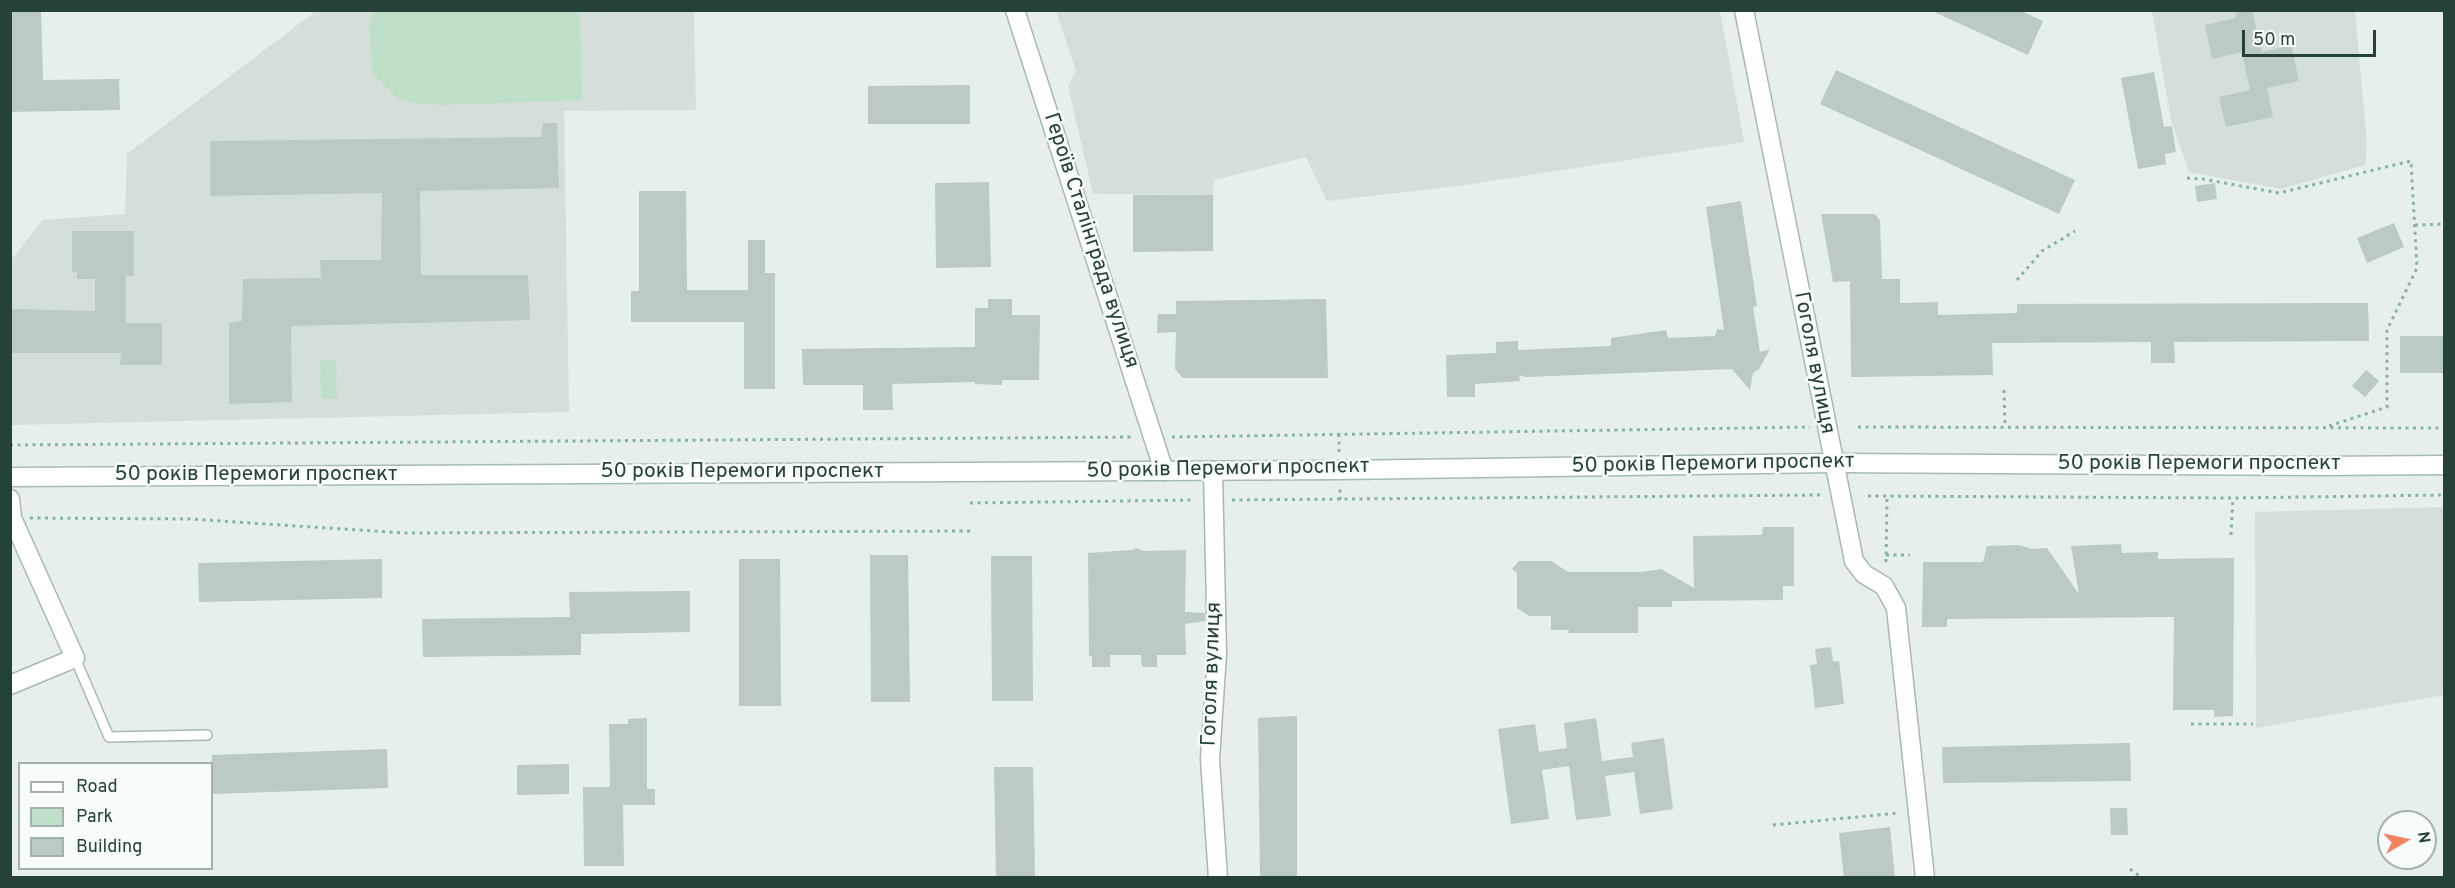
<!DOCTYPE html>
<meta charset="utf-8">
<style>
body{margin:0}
#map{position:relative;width:2455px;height:888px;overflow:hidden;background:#e6efeb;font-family:Overpass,sans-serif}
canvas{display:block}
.frame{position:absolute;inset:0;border:12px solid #24423a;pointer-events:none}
.legend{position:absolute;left:18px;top:762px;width:195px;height:108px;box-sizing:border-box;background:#f7fbf9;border:2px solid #a3b1ad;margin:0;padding:8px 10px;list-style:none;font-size:18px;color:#24423a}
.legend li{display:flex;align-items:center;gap:12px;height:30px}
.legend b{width:30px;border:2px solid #a3b1ad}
.north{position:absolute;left:2377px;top:810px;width:60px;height:60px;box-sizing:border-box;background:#f7fbf9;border:2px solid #a3b1ad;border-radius:50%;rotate:81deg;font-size:16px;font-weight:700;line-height:24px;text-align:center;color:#24423a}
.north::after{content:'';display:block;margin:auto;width:21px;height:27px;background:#f4845f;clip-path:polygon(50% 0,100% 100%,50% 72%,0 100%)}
.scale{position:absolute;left:2242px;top:30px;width:134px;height:27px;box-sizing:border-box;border:3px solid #24423a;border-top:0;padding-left:8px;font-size:18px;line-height:21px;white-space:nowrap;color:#24423a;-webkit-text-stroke:4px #f7fbf9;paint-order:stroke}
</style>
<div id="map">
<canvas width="2455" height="888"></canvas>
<div class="frame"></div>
<ul class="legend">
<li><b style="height:8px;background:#fff"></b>Road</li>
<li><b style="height:16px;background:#bfe0c8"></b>Park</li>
<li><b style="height:16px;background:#bbcac4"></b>Building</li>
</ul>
<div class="north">N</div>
<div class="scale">50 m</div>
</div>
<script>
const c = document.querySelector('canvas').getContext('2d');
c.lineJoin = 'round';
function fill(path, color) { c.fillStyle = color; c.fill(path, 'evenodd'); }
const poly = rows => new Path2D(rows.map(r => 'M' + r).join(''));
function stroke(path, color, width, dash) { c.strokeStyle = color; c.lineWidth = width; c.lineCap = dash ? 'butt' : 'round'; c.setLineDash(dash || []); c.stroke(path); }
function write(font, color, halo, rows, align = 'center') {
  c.font = font + ' Overpass,sans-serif'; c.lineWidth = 5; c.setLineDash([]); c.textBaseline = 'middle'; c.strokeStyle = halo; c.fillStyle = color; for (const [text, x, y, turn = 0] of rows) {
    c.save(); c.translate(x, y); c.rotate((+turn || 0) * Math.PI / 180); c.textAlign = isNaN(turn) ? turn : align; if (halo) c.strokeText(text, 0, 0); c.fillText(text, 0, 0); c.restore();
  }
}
fill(poly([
 [316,11,694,11,696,110,564,111,569,412,11,425,11,260,43,220,125,214,127,154],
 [1056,11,1720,11,1744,142,1458,186,1327,201,1306,157,1214,180,1213,195,1093,194,1068,86,1076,71],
 [2152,11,2355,11,2367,144,2365,165,2281,189,2189,172,2171,120],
 [2444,507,2444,695,2256,728,2255,512]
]), '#d4dfda');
fill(poly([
 [374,11,580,11,582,100,444,105,417,104,397,98,372,73,369,22],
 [320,360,336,360,337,399,321,399]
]), '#bfe0c8');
fill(poly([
 [10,10,41,10,43,80,119,79,120,110,10,112],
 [1930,10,2019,10,2043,21,2028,55],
 [2235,10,2252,10,2262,52,2291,45,2299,81,2267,88,2273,117,2226,127,2219,97,2250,90,2242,52,2212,59,2205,25,2236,18],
 [1836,70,2075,180,2059,214,1820,104],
 [2154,72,2164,127,2172,126,2176,152,2165,154,2166,164,2138,169,2121,78],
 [970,85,970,124,868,124,868,86],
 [543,123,557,123,559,188,420,191,421,275,528,275,530,320,291,326,292,402,229,404,229,323,242,321,243,279,321,278,320,260,381,260,382,193,210,196,210,141,541,137],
 [989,182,991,267,936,268,935,183],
 [2215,183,2217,199,2197,202,2195,186],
 [639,191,686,191,687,290,748,290,748,240,765,240,765,273,775,273,775,389,744,389,744,322,631,322,631,291,639,291],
 [1133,195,1213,195,1213,251,1133,252],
 [1741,201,1757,306,1753,307,1760,352,1770,349,1759,369,1753,373,1750,390,1732,369,1526,377,1519,375,1520,381,1475,384,1475,397,1447,397,1446,355,1496,353,1496,342,1518,341,1518,350,1611,346,1611,338,1666,330,1668,338,1715,336,1717,329,1724,330,1706,207],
 [1821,214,1875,214,1880,221,1882,279,1900,279,1900,303,1938,302,1938,315,2017,313,2017,304,2368,303,2369,341,2174,342,2175,363,2151,363,2151,342,1992,343,1993,375,1851,377,1850,281,1833,282],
 [2394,223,2404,247,2367,263,2357,238],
 [72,231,134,231,134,276,126,276,126,323,162,323,162,365,120,365,121,353,10,353,10,309,95,311,95,279,77,279,77,272,72,272],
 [988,299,1012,299,1012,315,1040,315,1039,380,1002,380,1002,385,975,384,975,382,892,384,893,410,863,410,863,385,803,385,802,349,975,347,975,308,988,308],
 [1326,299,1328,378,1183,378,1175,369,1176,332,1157,333,1158,314,1176,314,1176,301],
 [2400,336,2445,336,2445,373,2400,373],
 [2366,370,2379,381,2365,397,2352,386],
 [1763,527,1794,527,1794,586,1783,586,1783,600,1672,601,1672,607,1638,607,1638,633,1568,633,1569,630,1551,630,1551,616,1529,616,1517,608,1517,573,1512,569,1519,561,1551,561,1568,572,1642,572,1661,569,1694,588,1693,536,1762,535],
 [2121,544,2122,553,2158,552,2158,559,2234,558,2233,716,2214,717,2214,710,2173,710,2174,617,1947,619,1947,627,1922,627,1923,562,1983,562,1987,546,2019,545,2032,549,2047,548,2079,594,2071,546],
 [1137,548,1143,551,1186,550,1185,612,1205,613,1205,621,1185,624,1186,655,1157,655,1157,667,1142,667,1141,655,1110,655,1110,667,1092,667,1092,656,1089,656,1088,553,1132,550],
 [870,555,908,555,910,702,871,702],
 [991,556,1032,556,1033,701,992,701],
 [382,559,382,598,199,602,198,563],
 [739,559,780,559,781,706,739,706],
 [690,591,690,632,581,634,581,655,423,657,422,619,570,617,569,592],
 [1831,647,1833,662,1839,661,1844,704,1815,708,1810,665,1817,664,1815,649],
 [1297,716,1297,878,1260,878,1258,718],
 [647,718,647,789,655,789,655,805,623,805,624,866,584,866,583,787,610,787,609,724,628,724,628,719],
 [1596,718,1602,761,1633,757,1631,743,1664,738,1673,809,1640,814,1634,772,1605,776,1611,816,1576,820,1569,766,1542,770,1549,819,1511,824,1498,729,1535,724,1539,752,1567,748,1564,723],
 [2130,743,2131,781,1943,783,1942,747],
 [387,749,388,788,212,794,212,755],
 [569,764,569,794,517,795,517,765],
 [994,767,1033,767,1035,878,996,878],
 [2110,808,2127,808,2128,835,2111,835],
 [1890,827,1895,878,1844,878,1839,833]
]), '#bbcac4');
const lane = poly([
 [75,658,109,737,207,735]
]);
const street = poly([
 [1015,10,1164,471],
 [1744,10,1854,561,1864,574,1884,586,1896,608,1925,878],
 [1213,471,1217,654,1210,759,1218,878],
 [10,499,12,518,75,658,10,685]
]);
const secondary = poly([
 [10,477,1340,470,1832,463,2321,466,2444,465]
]);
stroke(lane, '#a8b8b2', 12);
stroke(street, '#a8b8b2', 21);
stroke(secondary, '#a4bbb3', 21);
stroke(poly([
 [2187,178,2203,179,2279,193,2411,161,2417,268,2387,330,2387,407,2326,427],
 [2415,225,2444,224],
 [2017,280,2042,251,2075,231],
 [2004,390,2005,427],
 [1858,427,2444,428],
 [1339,434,1339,453],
 [1172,437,1810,427],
 [10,445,1135,437],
 [1868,496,2233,498,2444,495],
 [1232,500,1822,495],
 [1340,500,1340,487],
 [970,503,1195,500],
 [30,518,190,519,404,533,970,531],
 [2231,535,2233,498],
 [1886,555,1910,555],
 [1886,562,1887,496],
 [2191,724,2253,724],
 [1773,825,1899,813],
 [2130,869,2142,878]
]), '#86b3a5', 3, [3, 4.5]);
stroke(lane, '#fff', 9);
stroke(street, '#fff', 18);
stroke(secondary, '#fff', 18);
write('21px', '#24423a', '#f7fbf9', [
 ["Героїв Сталінграда вулиця",1090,241,72],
 ["Гоголя вулиця",1813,363,79],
 ["50 років Перемоги проспект",1713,465,-1],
 ["50 років Перемоги проспект",2199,465],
 ["50 років Перемоги проспект",1228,470,-1],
 ["50 років Перемоги проспект",742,473],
 ["50 років Перемоги проспект",256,476],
 ["Гоголя вулиця",1213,674,-88]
]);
</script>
